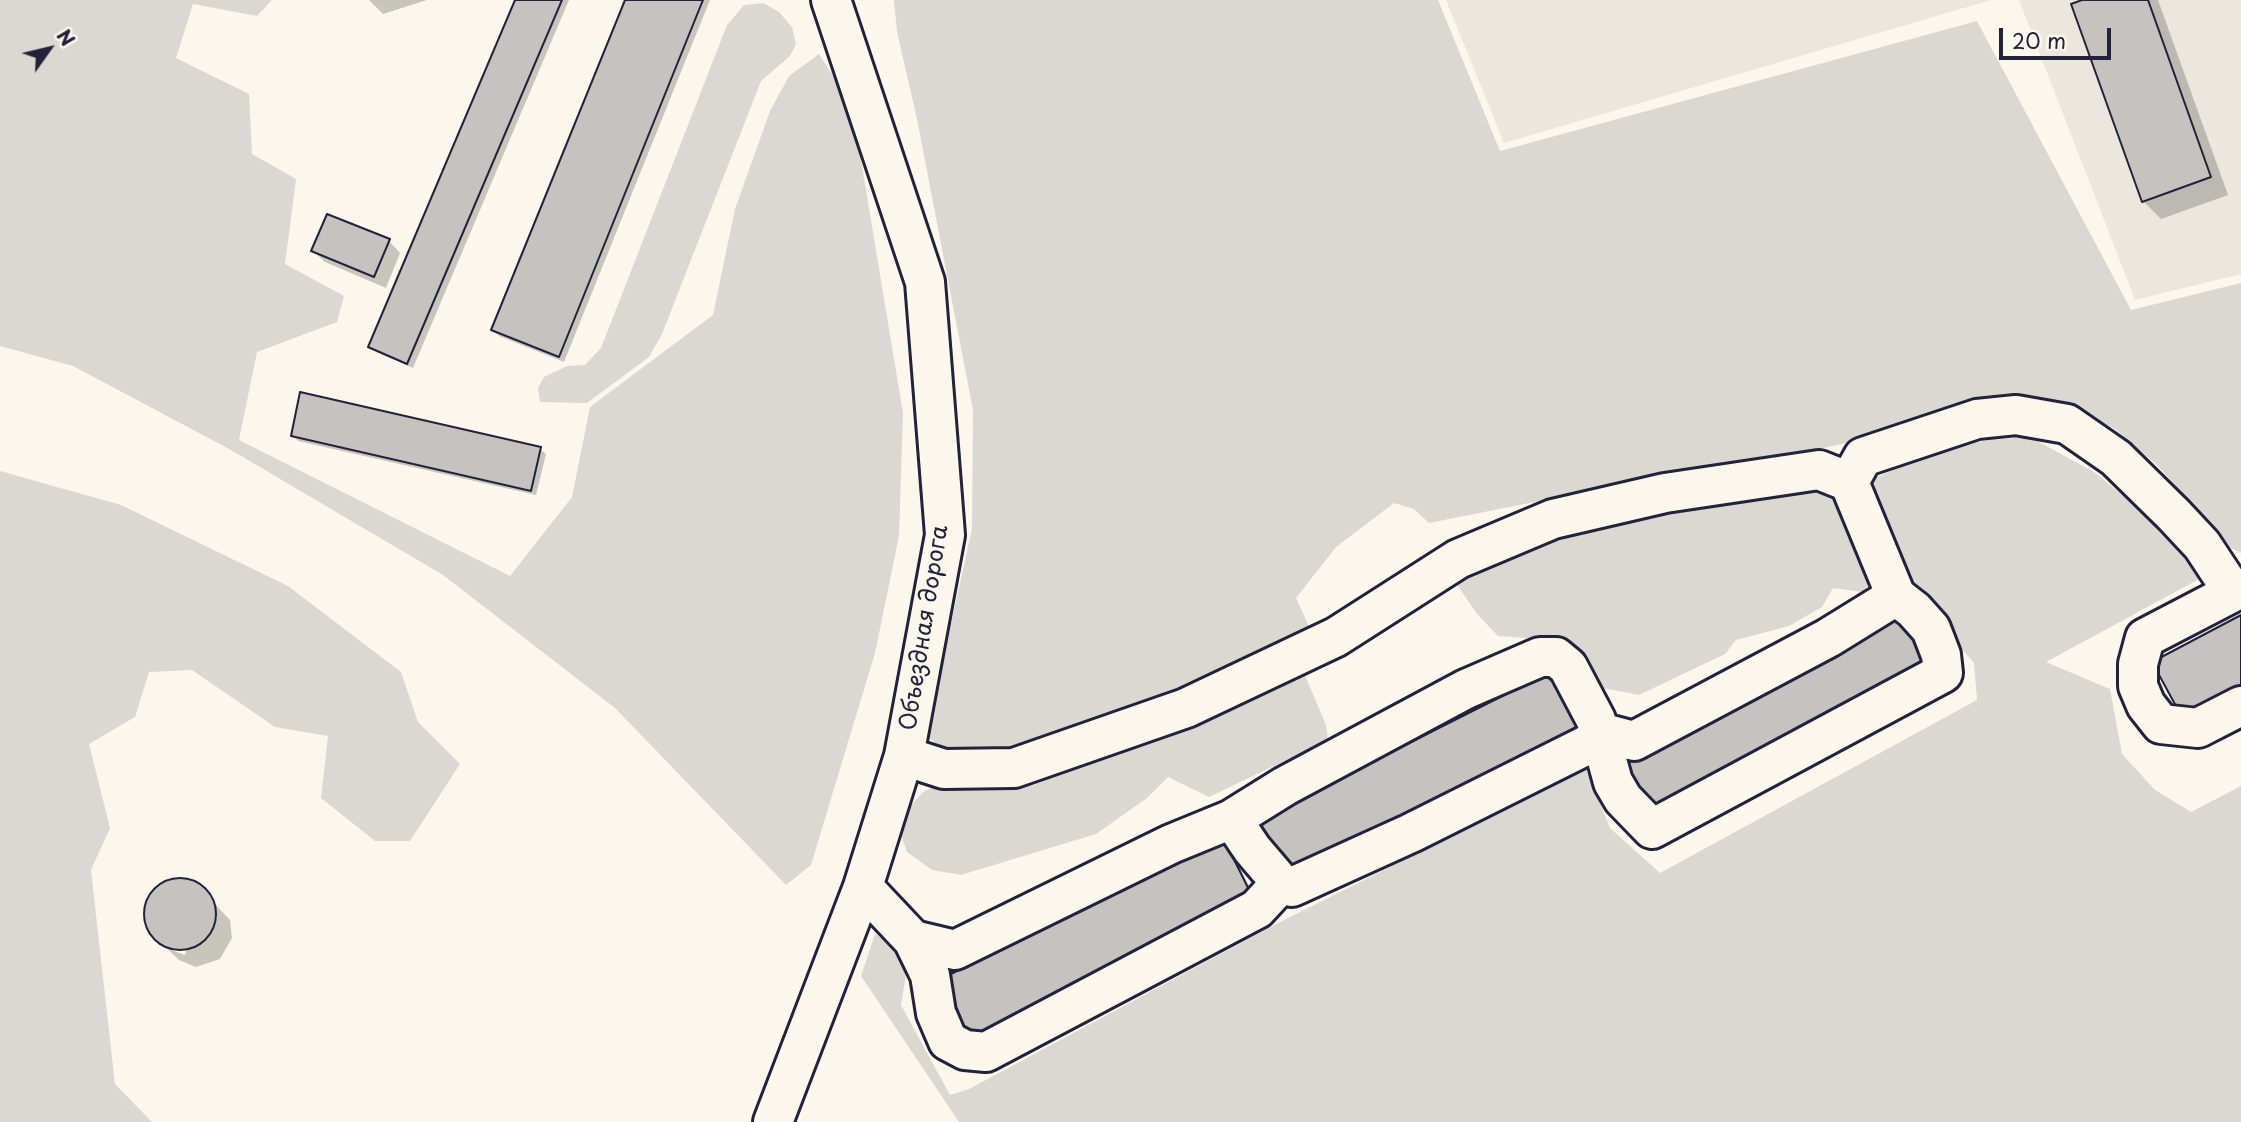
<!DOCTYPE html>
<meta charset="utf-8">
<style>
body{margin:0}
#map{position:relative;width:2241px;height:1122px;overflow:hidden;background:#fbf7ec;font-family:"Playpen Sans",sans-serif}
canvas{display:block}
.north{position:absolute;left:14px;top:14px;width:70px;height:70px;-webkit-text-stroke:5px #fbf7ec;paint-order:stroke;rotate:56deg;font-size:19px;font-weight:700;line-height:28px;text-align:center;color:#22223b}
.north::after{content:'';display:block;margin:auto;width:24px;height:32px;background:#22223b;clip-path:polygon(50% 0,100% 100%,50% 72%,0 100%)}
.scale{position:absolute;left:1999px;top:28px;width:112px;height:32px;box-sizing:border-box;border:4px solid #22223b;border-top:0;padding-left:9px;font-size:21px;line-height:24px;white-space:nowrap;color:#22223b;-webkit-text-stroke:5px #fbf7ec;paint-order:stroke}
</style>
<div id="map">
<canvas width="2241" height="1122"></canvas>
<div class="north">N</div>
<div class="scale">20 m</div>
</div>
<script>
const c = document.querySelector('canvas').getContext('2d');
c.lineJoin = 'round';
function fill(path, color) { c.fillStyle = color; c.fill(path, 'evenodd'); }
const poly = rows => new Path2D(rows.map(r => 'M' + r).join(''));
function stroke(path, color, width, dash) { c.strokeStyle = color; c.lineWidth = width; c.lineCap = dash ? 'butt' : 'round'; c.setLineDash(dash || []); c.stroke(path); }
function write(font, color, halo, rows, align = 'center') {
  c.font = font + ' "Playpen Sans",sans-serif'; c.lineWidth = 5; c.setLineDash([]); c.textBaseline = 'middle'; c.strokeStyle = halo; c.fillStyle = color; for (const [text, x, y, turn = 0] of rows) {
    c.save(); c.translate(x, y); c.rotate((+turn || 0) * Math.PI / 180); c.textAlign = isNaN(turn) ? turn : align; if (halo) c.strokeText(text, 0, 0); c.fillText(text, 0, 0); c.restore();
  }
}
fill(poly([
 [1446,0,1991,0,1504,143],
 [2019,0,2241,0,2241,274,2135,300]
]), '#ebe7df');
fill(poly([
 [0,0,272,0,257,16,193,4,176,58,249,94,252,154,296,179,285,264,344,296,337,322,257,352,239,440,510,576,572,497,590,407,713,315,735,209,770,111,789,76,819,54,841,88,858,142,903,413,899,536,875,653,811,865,786,885,615,708,443,575,231,450,73,366,0,346],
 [894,0,1438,0,1500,151,1977,21,2131,310,2241,283,2241,553,2227,546,2159,467,2115,429,2074,409,2011,394,1864,439,1815,450,1650,479,1429,523,1414,509,1394,503,1336,547,1296,598,1311,631,1187,688,1024,748,974,752,946,750,926,736,972,529,973,410,917,119,897,32],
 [763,3,779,12,792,27,796,44,790,56,761,81,662,334,649,357,587,403,540,402,538,388,544,377,567,366,585,365,601,348,727,25,744,5],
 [2030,437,2094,472,2145,513,2188,557,2201,578,2046,662,2110,689,2122,754,2155,790,2191,812,2241,786,2241,1122,959,1122,861,976,875,934,899,949,906,974,901,1005,950,1095,969,1089,1282,921,1586,769,1610,828,1660,873,1977,700,1974,663,1937,621,1912,585,1866,482,1936,451,1989,440],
 [0,471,121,505,288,586,401,672,418,722,460,764,410,841,375,841,321,798,328,736,275,727,192,670,149,672,135,717,89,744,110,828,91,870,115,1084,152,1122,0,1122],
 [1820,487,1838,497,1871,582,1863,592,1833,588,1822,607,1789,626,1736,640,1725,654,1639,695,1603,688,1587,656,1568,641,1498,636,1477,614,1458,586,1460,573,1562,535,1660,511],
 [1304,673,1326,725,1328,740,1209,797,1168,777,1147,798,1096,834,961,875,932,870,907,852,899,829,908,809,923,792,943,781,1009,788,1034,785]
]), '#dbd8d3');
fill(poly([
 [369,0,427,0,383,14],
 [517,0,569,0,413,368,376,352,370,347],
 [627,0,710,0,564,362,499,336,493,330],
 [2087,0,2158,0,2228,195,2161,219,2143,201],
 [389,241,400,253,386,288,325,262,313,251],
 [293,435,540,449,546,454,536,495,298,441],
 [1228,845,1259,905,978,1047],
 [181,880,197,885,230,920,232,938,220,959,196,967,179,960,154,936,146,912,155,891,164,884],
 [166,944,186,951,185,955,166,948]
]), '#0003');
const building = poly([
 [515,0,562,0,407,364,368,347,515,0],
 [625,0,703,0,559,357,491,330,625,0],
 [2082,0,2148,0,2211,177,2142,202,2071,4,2082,0],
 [327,214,390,239,374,277,311,251,327,214],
 [300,392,541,447,531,491,291,436,300,392],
 [2241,615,2241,688,2183,719,2152,662,2241,615],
 [1901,616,1928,666,1649,817,1622,766,1901,616],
 [1556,669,1587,730,1289,880,1258,819,1556,669],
 [1223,837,1254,900,971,1042,939,980,1223,837],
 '144 914a36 36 0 1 1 72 0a36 36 0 1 1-72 0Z'
]);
fill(building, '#c6c2c0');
stroke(building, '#22223b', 2);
const minor = poly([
 [1849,482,1863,457,1977,419,2016,415,2067,424,2116,458,2174,515,2202,545,2233,592],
 [2241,588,2145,638,2138,664,2138,686,2146,705,2161,724,2198,728,2241,706],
 [1232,819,1285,786,1466,689,1540,657,1556,657,1568,667,1596,720,1613,782,1623,799,1652,829,1943,673,1941,655,1931,629,1914,610,1896,596],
 [863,887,913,940,955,950,1171,844,1232,819,1252,849,1281,883,1292,887,1411,833,1589,744,1600,732,1634,741,1828,638,1896,596,1849,482,1819,470,1665,493,1553,519,1458,559,1336,637,1186,708,1014,768,944,769,904,756],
 [913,940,930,975,936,1013,948,1041,965,1050,986,1052,1257,909,1281,883],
 [773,1122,863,887,904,756,945,535,925,282,831,0]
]);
stroke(minor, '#22223b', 44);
stroke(minor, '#fbf7ec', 38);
write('23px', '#22223b', '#fbf7ec', [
 ["Объездная дорога",925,628,-81]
]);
</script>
